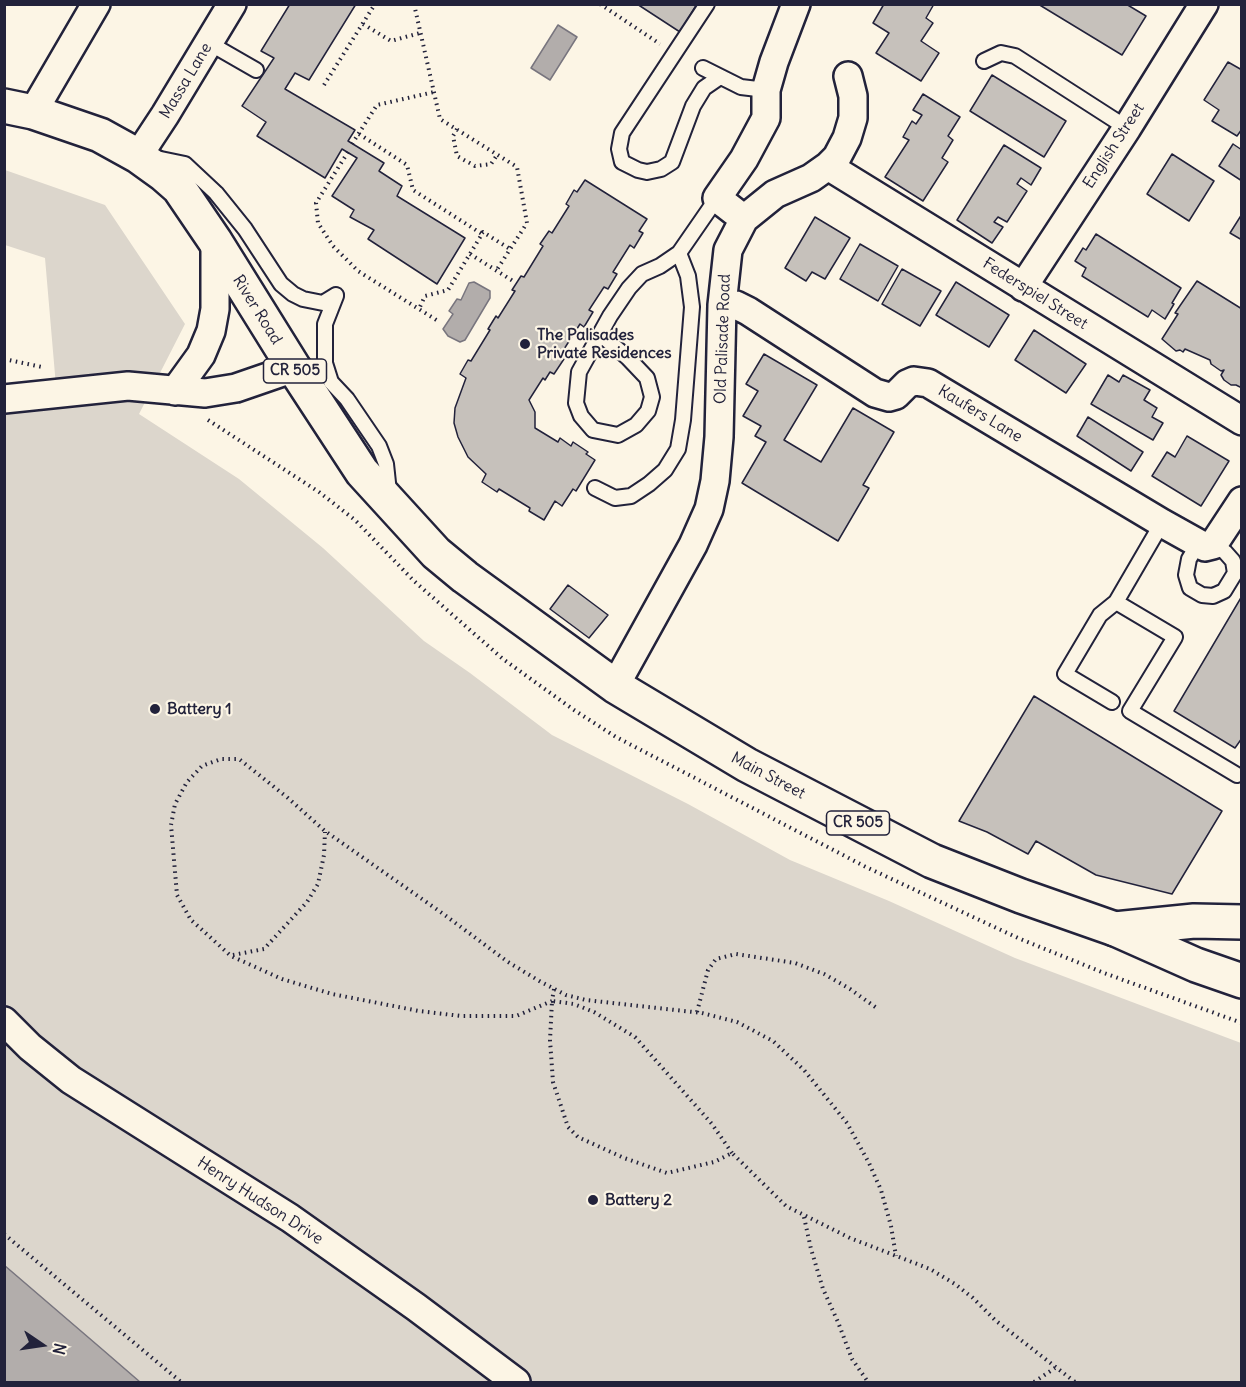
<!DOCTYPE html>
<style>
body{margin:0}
#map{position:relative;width:1246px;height:1387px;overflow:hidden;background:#fcf5e5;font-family:Delius,sans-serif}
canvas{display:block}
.frame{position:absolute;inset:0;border:6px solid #22223b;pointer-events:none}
.north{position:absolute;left:12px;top:1315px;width:60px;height:60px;-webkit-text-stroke:4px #fcf5e5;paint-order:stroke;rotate:103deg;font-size:16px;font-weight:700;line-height:24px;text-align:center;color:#22223b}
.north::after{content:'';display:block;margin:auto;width:21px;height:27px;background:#22223b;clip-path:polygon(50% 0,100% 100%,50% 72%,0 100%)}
</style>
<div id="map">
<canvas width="1246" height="1387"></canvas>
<div class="frame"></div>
<div class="north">N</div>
</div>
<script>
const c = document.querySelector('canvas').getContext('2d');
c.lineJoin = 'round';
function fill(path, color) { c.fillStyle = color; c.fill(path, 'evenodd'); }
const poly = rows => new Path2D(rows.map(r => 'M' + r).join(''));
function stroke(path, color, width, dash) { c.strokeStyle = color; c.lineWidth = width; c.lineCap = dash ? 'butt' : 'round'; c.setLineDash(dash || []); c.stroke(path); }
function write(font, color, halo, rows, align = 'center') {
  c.font = font + ' Delius,sans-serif'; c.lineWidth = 4.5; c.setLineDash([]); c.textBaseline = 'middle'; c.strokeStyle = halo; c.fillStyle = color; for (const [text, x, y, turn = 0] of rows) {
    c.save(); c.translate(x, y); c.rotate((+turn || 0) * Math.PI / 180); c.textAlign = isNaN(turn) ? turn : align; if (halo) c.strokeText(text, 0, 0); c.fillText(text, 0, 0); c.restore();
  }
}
fill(poly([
 [5,170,105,205,185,324,139,414,239,479,323,548,424,641,470,673,552,735,688,804,790,860,889,901,1015,958,1241,1043,1241,1382,104,1382,5,1299,5,413,57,398,45,258,5,245]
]), '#dcd6cc');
const water = poly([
 [558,25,577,37,550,80,531,68,558,25],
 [474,282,490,291,490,298,465,340,460,342,448,336,443,329,453,314,449,311,457,299,461,300,469,283,474,282],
 [4,1265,103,1350,140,1382,5,1382,4,1265]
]);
fill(water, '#b2adab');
stroke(water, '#78757e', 1.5);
const building = poly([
 [290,4,356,4,309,80,295,73,285,89,355,130,348,141,384,163,379,171,402,186,397,196,465,238,437,284,368,239,374,230,350,217,354,210,332,196,357,158,342,149,325,178,257,136,266,122,242,106,274,58,261,51,290,4],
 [637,4,697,4,680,32,637,4],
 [884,4,934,4,926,18,933,23,921,41,939,53,921,81,876,53,889,33,873,23,884,4],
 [1038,4,1126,4,1146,16,1122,55,1038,4],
 [1228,62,1242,70,1242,129,1237,136,1212,121,1219,110,1204,100,1228,62],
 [992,75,1066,121,1044,157,970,111,992,75],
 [923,94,960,117,948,136,953,140,942,158,948,162,923,201,885,177,909,140,903,137,912,121,916,124,922,115,913,110,923,94],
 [1233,144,1242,150,1242,181,1219,166,1233,144],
 [1004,145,1041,168,1031,185,1021,178,1017,184,1027,191,1007,222,998,217,994,222,1003,227,992,243,957,220,1004,145],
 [1172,154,1214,181,1189,221,1147,194,1172,154],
 [585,180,647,219,639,231,643,233,634,248,630,245,613,272,617,274,608,289,604,287,589,310,593,312,584,327,580,324,559,357,564,359,554,374,550,372,545,380,543,378,529,400,535,412,535,428,558,442,560,438,571,446,573,442,588,452,586,454,595,460,576,491,573,489,562,506,555,501,544,520,529,511,530,508,499,489,497,492,482,482,486,474,468,457,458,437,454,423,455,408,466,378,460,374,468,360,471,361,490,330,488,329,496,316,498,318,515,291,512,290,521,276,524,277,543,246,540,244,549,231,552,233,569,206,566,204,574,190,577,192,585,180],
 [1242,214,1242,240,1230,233,1242,214],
 [815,217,850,238,825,279,812,272,806,281,785,268,815,217],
 [1096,234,1181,288,1172,303,1174,304,1165,319,1152,310,1148,317,1082,276,1086,268,1075,261,1083,248,1086,250,1096,234],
 [860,244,898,266,878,301,840,279,860,244],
 [902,269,941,291,920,326,882,304,902,269],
 [1197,281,1242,309,1242,388,1236,385,1231,385,1224,380,1221,375,1224,370,1221,371,1211,364,1210,360,1185,349,1183,352,1180,350,1176,351,1162,339,1178,314,1175,313,1197,281],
 [956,282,1009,315,989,347,936,315,956,282],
 [1034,330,1086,364,1066,393,1015,360,1034,330],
 [764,354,817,385,784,440,821,462,853,408,894,432,863,485,869,488,838,541,742,483,766,442,755,436,761,426,743,416,758,391,746,384,764,354],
 [1108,375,1119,382,1123,375,1150,390,1144,400,1157,408,1152,417,1163,423,1153,440,1091,404,1108,375],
 [1088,417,1143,452,1131,471,1077,436,1088,417],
 [1187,436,1229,461,1201,506,1152,476,1167,452,1175,457,1187,436],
 [568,585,608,615,589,638,550,609,568,585],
 [1242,596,1242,738,1235,748,1174,711,1242,596],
 [1034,696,1222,811,1172,894,1096,875,1036,841,1028,854,987,832,959,821,1034,696]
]);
fill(building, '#c6c1bb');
stroke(building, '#22223b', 1.5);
const lane = poly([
 [707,4,622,133,619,149,622,162,638,170,647,172,661,169,672,162,693,106,704,88,720,77],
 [209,43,256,70],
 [984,61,1001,53,1015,56,1127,128],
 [703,68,741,87,766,90],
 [156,158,185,164,216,193,245,229,281,284,293,294,303,299,323,303,336,295],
 [336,296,325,324,325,363,331,382,347,399,379,446,386,464,389,492],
 [600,334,628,358,647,378,652,397,648,411,636,425,618,435,593,430,581,416,576,403,579,372,610,316,629,288,642,274,660,266,679,253,717,198],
 [595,488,615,498,631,496,649,484,665,470,678,449,683,420,692,307,688,276,679,253],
 [1162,523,1116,602,1175,637,1130,711,1237,775],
 [1198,544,1189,559,1186,575,1190,588,1202,595,1213,596,1224,591,1235,573,1233,561,1225,552,1213,545],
 [1112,702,1065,674,1100,615,1116,602]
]);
const street = poly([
 [33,112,96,4],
 [138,156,165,115,232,4],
 [828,166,1242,421],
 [744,219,717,198,744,159,766,118,766,90,774,62,796,4],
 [1023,287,1127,128,1204,4],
 [722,305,736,305,748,311,875,393,889,397,896,395,907,384,914,381,928,383,1162,523,1205,547,1213,545,1242,501],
 [175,391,201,355,211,331,215,309,215,241],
 [4,399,128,386,205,393,236,388,294,368],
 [615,686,693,545,709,509,715,481,719,437,722,305,728,250,744,219,775,194,811,178,828,166,837,157,847,138,853,118,853,96,848,76],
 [4,1021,30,1047,71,1080,290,1218,416,1307,516,1382]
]);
const secondary = poly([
 [1115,929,1194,921,1242,922]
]);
const primary = poly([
 [4,106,33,112,100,135,138,156,163,174,179,188,215,241,294,368,362,472,436,553,465,577,615,686,747,765,932,861,1021,896,1115,929,1196,965,1242,981]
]);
stroke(lane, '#22223b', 18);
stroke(street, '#22223b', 32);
stroke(secondary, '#22223b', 38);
stroke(primary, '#22223b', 38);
stroke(poly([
 [414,4,440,119,517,167,527,223,496,271],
 [600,4,660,44],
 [363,24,391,41,420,33],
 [324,85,375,4],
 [457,129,453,136,457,156,475,166,491,164,497,155],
 [359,134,407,165,413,190,482,234,448,290,425,296,419,309],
 [352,144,377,105,434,92],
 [348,152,316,203,318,223,333,246,358,271,438,321],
 [482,233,483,232,510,249],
 [470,254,513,281],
 [4,359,42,367],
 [208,420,319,492,355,520,414,581,503,659,574,710,616,737,866,867,1018,938,1104,973,1242,1023],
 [233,955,264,949,307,902,318,884,324,855,325,832],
 [554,989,552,1001,516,1016,461,1016,419,1011,332,994,282,979,231,956,191,920,177,895,171,825,175,804,187,782,202,766,221,759,239,759,288,798,325,831,442,913,508,962,541,982,566,995,586,1000,702,1013,737,1022,773,1041,804,1070,847,1123,869,1163,881,1190,891,1226,896,1256],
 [697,1012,708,970,716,959,736,954,795,963,824,974,850,989,878,1009],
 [732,1153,712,1124,635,1037,594,1012,574,1004,552,1001,550,1040,553,1082,568,1127,578,1137,624,1158,667,1173,714,1162,732,1153,786,1206,850,1238,930,1269,955,1284,973,1298,995,1320,1075,1382],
 [804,1217,811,1249,823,1289,838,1322,852,1359,868,1382],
 [4,1234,181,1382],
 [1034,1382,1055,1368]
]), '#22223b', 4, [1.5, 4.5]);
stroke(lane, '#fcf5e5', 14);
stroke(street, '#fcf5e5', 27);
stroke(secondary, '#fcf5e5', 33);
stroke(primary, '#fcf5e5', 33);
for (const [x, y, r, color] of [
 [525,344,6,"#22223b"],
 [155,709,6,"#22223b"],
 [593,1200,6,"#22223b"]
]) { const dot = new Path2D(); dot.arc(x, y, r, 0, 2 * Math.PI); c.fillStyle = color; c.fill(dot); stroke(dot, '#fcf5e5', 2); }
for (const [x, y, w] of [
 [295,371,63],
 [858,823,63]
]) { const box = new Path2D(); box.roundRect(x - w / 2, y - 12, w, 24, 4.5); c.fillStyle = '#fcf5e5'; c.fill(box); stroke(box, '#22223b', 1.5); }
write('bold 15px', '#22223b', null, [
 ["CR 505",295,371],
 ["CR 505",858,823]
]);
write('16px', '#22223b', '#fcf5e5', [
 ["Massa Lane",186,81,-59],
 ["English Street",1114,146,-57],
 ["Federspiel Street",1035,294,32],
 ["River Road",257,310,58],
 ["Old Palisade Road",723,339,-88],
 ["Kaufers Lane",980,414,31],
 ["Main Street",768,776,28],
 ["Henry Hudson Drive",260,1201,33]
]);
write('bold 16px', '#22223b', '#fcf5e5', [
 ["The Palisades",537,335],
 ["Private Residences",537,353],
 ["Battery 1",167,709],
 ["Battery 2",605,1200]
], 'left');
</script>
